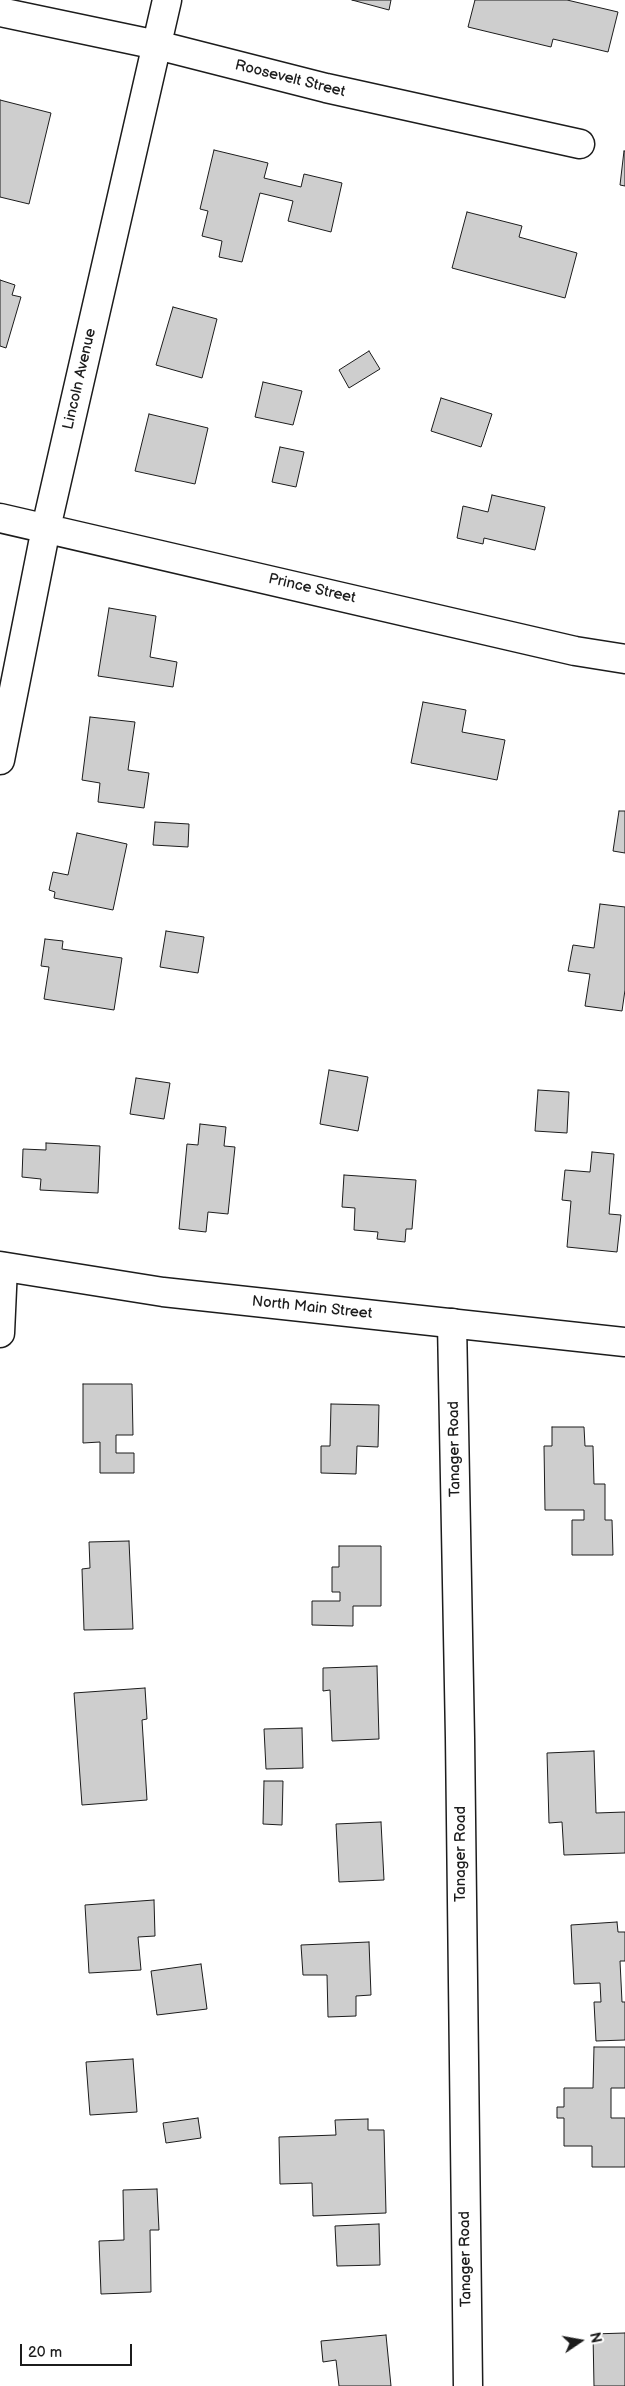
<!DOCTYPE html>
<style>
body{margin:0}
#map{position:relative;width:625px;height:2386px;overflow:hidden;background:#fff;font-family:"Balsamiq Sans",sans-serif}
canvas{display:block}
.north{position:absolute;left:555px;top:2316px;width:50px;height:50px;-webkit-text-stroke:4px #fff;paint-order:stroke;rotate:78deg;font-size:14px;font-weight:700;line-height:20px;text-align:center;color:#1c1c1c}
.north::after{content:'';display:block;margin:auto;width:18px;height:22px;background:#1c1c1c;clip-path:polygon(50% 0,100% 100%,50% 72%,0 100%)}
.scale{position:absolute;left:20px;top:2344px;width:112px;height:22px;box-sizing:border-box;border:2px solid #1c1c1c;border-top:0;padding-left:6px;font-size:15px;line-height:18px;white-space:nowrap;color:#1c1c1c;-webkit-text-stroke:4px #fff;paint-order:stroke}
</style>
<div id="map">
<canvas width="625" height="2386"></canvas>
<div class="north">N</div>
<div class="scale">20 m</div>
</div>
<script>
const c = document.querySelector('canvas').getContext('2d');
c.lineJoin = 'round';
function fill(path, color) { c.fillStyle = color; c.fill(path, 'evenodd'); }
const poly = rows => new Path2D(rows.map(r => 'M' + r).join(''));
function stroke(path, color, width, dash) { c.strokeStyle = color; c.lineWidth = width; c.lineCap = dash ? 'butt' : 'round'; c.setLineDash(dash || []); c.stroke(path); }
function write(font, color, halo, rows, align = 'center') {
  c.font = font + ' "Balsamiq Sans",sans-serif'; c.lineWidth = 4; c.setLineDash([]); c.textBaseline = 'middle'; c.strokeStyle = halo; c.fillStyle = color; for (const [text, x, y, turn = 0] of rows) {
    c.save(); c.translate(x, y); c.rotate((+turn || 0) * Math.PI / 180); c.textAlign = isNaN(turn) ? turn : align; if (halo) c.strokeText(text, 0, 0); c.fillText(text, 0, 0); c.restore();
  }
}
const building = poly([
 [352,0,391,0,389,10,352,0],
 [475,0,567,0,618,12,608,52,553,39,551,47,468,27,475,0],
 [0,100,51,113,29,204,0,197,0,100],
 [214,150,268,163,264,178,301,187,304,174,342,183,331,232,288,221,293,201,260,193,242,262,219,257,222,241,202,236,208,211,200,209,214,150],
 [624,151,625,151,625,186,620,185,624,151],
 [467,212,522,226,519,237,577,253,565,298,452,268,467,212],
 [0,280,15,285,12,295,21,297,6,348,0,346,0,280],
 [173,307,217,319,202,378,156,365,173,307],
 [369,351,380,369,349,388,339,370,369,351],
 [263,382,302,391,293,425,255,417,263,382],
 [441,398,492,414,481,447,431,431,441,398],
 [149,414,208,428,195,484,135,471,149,414],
 [280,447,304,452,296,487,272,482,280,447],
 [492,495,545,507,535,550,484,538,483,544,457,538,463,506,488,512,492,495],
 [109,608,156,616,150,657,177,662,173,687,98,676,109,608],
 [423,702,466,710,462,732,505,740,497,780,411,763,423,702],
 [90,717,135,722,128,770,149,773,144,808,98,802,100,783,82,780,90,717],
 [619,811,625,811,625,853,613,851,619,811],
 [155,822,189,824,188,847,153,845,155,822],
 [77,833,127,844,113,910,54,898,55,892,49,890,53,872,68,875,77,833],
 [600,904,625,907,625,990,622,1011,585,1006,590,974,568,971,573,945,594,948,600,904],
 [166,931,204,937,198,973,160,967,166,931],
 [45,939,63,941,62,949,122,958,114,1010,44,999,49,967,41,966,45,939],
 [329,1070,368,1077,358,1131,320,1124,329,1070],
 [136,1078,170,1083,164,1119,130,1114,136,1078],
 [538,1090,569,1092,567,1133,535,1131,538,1090],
 [200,1124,226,1127,224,1146,235,1147,228,1214,208,1212,206,1232,179,1229,187,1144,198,1145,200,1124],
 [46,1143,100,1146,98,1193,40,1190,41,1179,22,1177,23,1149,46,1150,46,1143],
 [592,1152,614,1154,609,1214,621,1215,617,1252,567,1247,571,1201,562,1200,565,1170,590,1172,592,1152],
 [344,1175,416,1180,412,1229,406,1229,405,1242,377,1239,378,1232,354,1230,355,1208,342,1207,344,1175],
 [83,1384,132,1384,133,1435,116,1435,116,1453,134,1453,134,1473,100,1473,100,1442,83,1443,83,1384],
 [331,1404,379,1405,378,1447,357,1446,356,1474,321,1473,321,1446,330,1446,331,1404],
 [552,1427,584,1427,585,1446,593,1446,594,1484,605,1484,605,1520,612,1520,613,1555,572,1555,572,1520,584,1520,584,1510,545,1510,544,1446,552,1446,552,1427],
 [129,1541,133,1629,84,1630,82,1569,90,1568,89,1542,129,1541],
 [339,1546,381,1546,381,1606,353,1606,353,1626,312,1625,312,1601,340,1601,340,1592,332,1592,332,1567,339,1567,339,1546],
 [377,1666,379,1739,332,1741,330,1690,323,1691,323,1668,377,1666],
 [145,1688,147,1719,142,1720,147,1800,82,1805,74,1693,145,1688],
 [302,1728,303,1768,266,1769,264,1729,302,1728],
 [594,1751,596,1813,625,1812,625,1853,564,1855,562,1822,549,1823,547,1753,594,1751],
 [264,1781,283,1781,282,1825,263,1824,264,1781],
 [381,1822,384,1880,339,1882,336,1824,381,1822],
 [154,1900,155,1936,138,1937,141,1970,89,1973,85,1905,154,1900],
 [617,1922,618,1932,625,1932,625,1961,620,1961,622,2002,625,2002,625,2040,596,2041,594,2002,601,2002,600,1983,574,1984,571,1925,617,1922],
 [369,1942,371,1995,356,1996,356,2016,328,2017,327,1975,303,1975,301,1945,369,1942],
 [201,1964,207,2009,157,2015,151,1971,201,1964],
 [594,2047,625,2047,625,2088,611,2088,611,2118,625,2118,625,2167,592,2167,592,2146,564,2146,564,2118,557,2118,557,2107,564,2107,564,2088,593,2088,594,2047],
 [133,2059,137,2112,90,2115,86,2062,133,2059],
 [198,2118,201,2138,166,2143,163,2123,198,2118],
 [368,2119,368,2130,384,2130,386,2213,313,2216,312,2183,280,2184,279,2137,336,2135,335,2120,368,2119],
 [157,2189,159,2230,150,2230,151,2292,101,2294,99,2241,124,2240,123,2190,157,2189],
 [379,2224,380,2265,337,2266,335,2226,379,2224],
 [625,2333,625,2386,594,2386,593,2334,625,2333],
 [386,2335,391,2386,339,2386,336,2360,323,2362,321,2341,386,2335]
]);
fill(building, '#cecece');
stroke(building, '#1c1c1c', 1);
const minor = poly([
 [0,12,157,45,326,88,580,144],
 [0,518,575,651,625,659],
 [0,760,46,528,167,0],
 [452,1323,460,1738,468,2386],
 [0,1333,3,1267]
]);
const secondary = poly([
 [0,1266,163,1292,625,1342]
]);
stroke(minor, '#1c1c1c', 31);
stroke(secondary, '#1c1c1c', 31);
stroke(minor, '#fff', 28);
stroke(secondary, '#fff', 28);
write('15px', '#1c1c1c', '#fff', [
 ["Roosevelt Street",290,79,14],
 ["Lincoln Avenue",80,379,-77],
 ["Prince Street",312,589,13],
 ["North Main Street",312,1308,6],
 ["Tanager Road",455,1449,-91],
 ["Tanager Road",461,1854,-90],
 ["Tanager Road",466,2259,-91]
]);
</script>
